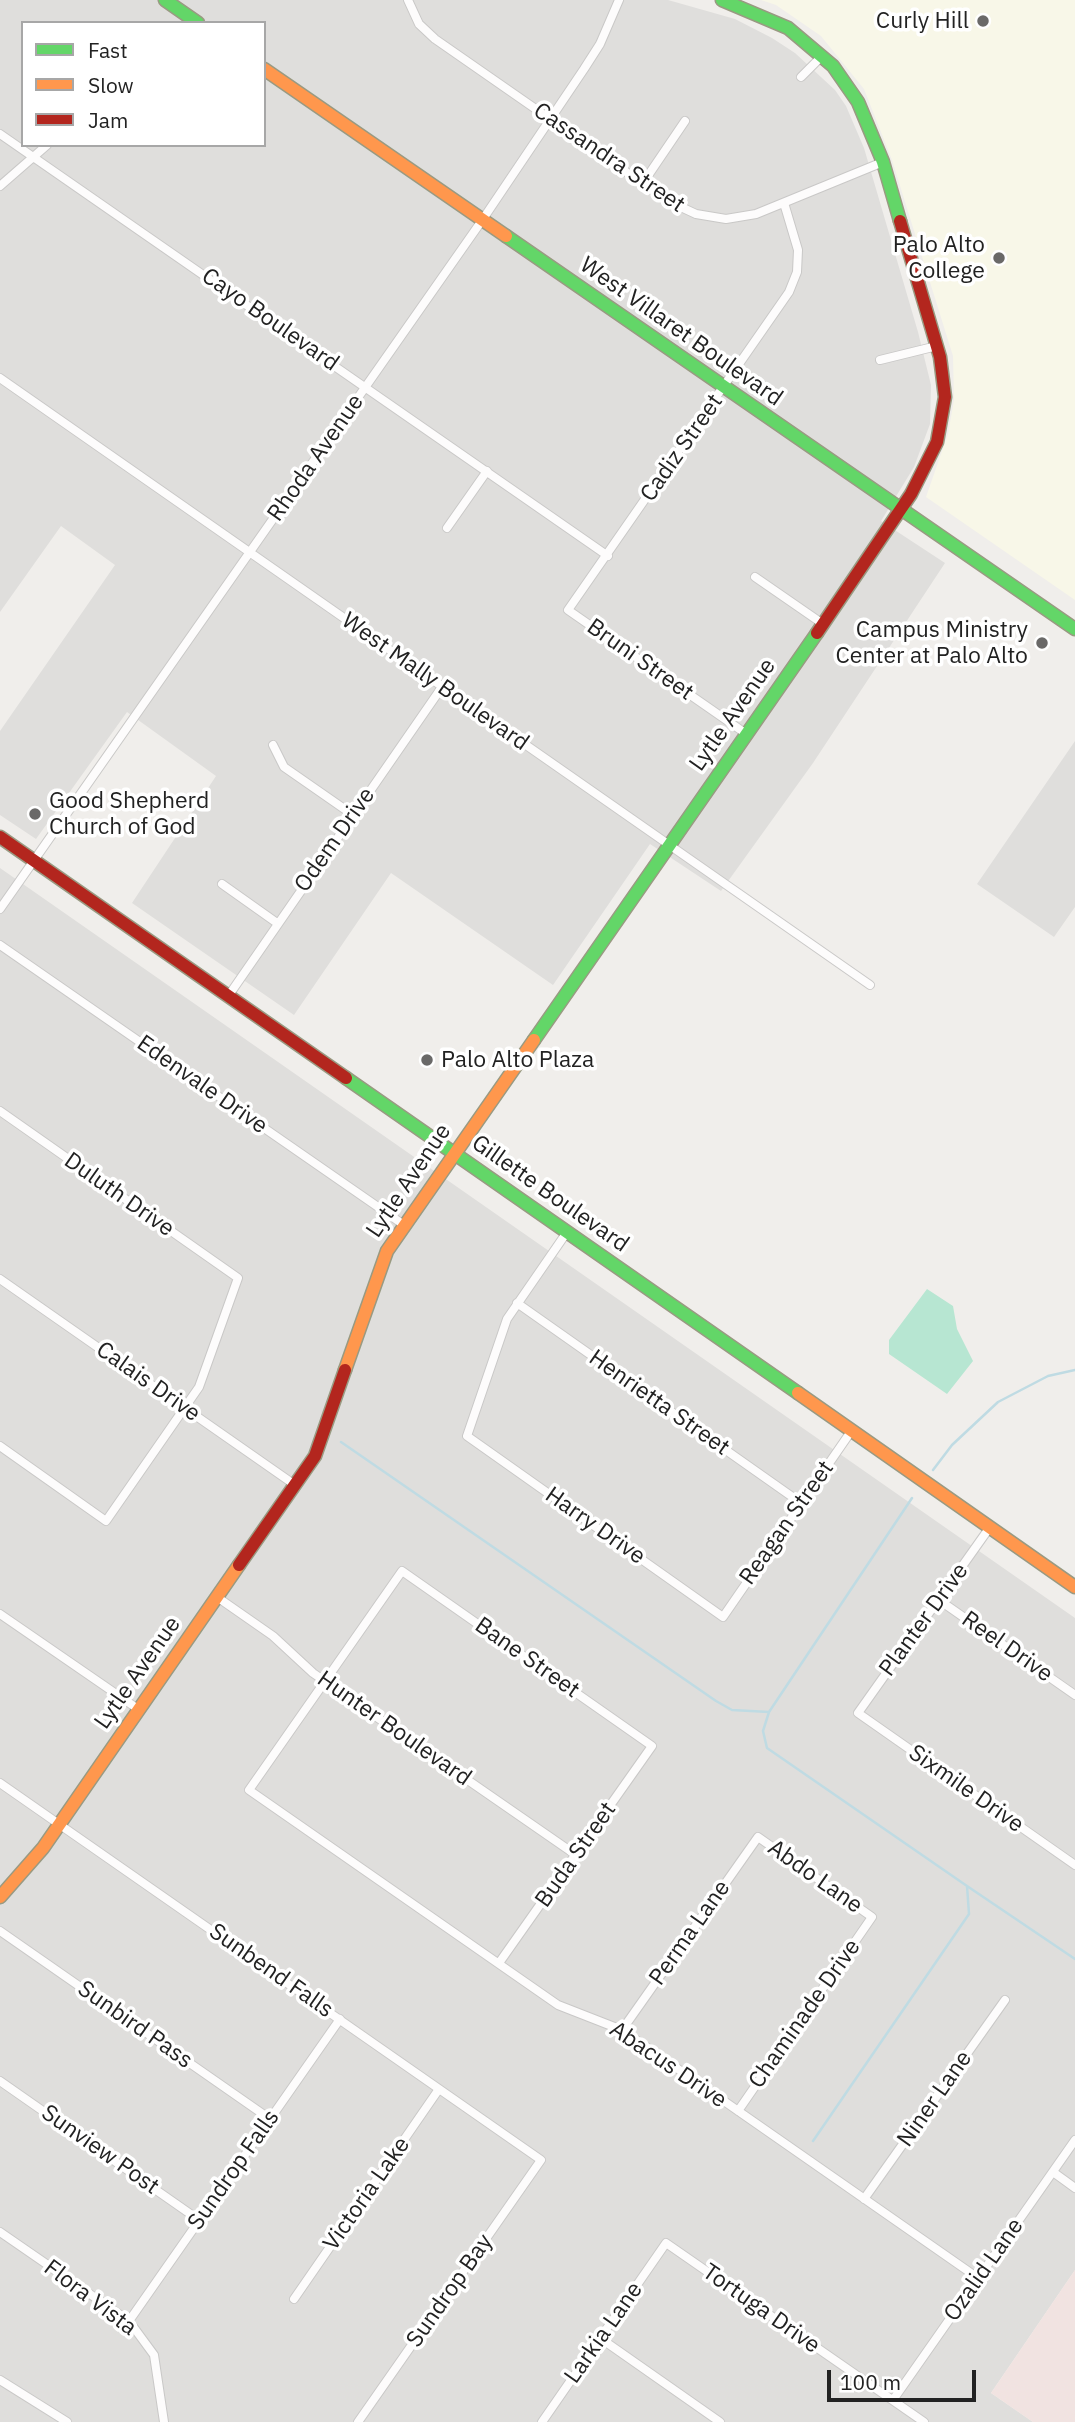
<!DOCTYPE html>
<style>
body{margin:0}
#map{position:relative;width:1075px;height:2422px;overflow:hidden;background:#f0eeeb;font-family:"IBM Plex Sans",sans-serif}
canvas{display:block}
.legend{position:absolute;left:21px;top:21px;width:245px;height:126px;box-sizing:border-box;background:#fff;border:2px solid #a7a7a7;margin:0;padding:9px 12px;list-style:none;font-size:21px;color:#222}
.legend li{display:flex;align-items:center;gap:14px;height:35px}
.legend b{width:35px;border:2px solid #a7a7a7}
.scale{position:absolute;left:827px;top:2370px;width:149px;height:32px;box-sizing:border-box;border:4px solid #222;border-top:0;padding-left:9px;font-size:21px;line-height:24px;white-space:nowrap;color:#222;-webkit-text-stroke:5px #fff;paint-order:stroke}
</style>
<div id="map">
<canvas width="1075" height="2422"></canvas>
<ul class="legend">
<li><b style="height:9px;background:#63d668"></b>Fast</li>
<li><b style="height:9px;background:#ff974d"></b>Slow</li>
<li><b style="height:9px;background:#b3261e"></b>Jam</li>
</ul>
<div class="scale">100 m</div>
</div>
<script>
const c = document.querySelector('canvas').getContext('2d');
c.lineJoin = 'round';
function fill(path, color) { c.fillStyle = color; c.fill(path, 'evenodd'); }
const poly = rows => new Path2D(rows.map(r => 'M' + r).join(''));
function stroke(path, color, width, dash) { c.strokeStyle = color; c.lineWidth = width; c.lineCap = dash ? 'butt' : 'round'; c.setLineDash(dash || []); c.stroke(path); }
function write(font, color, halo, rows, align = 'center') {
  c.font = font + ' "IBM Plex Sans",sans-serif'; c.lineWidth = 7; c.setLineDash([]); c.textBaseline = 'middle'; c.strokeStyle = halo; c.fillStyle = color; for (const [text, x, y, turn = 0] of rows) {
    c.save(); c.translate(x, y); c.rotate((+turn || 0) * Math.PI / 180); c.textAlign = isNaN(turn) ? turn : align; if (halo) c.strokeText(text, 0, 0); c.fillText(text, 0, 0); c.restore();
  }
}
fill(poly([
 [0,0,668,0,735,19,772,38,795,53,835,90,846,106,864,148,918,332,931,385,930,424,914,467,881,521,945,563,813,763,721,891,650,844,553,985,391,873,294,1015,132,903,216,776,127,712,36,839,0,815,0,731,115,565,61,526,0,612],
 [23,23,264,23,264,145,23,145],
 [1075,741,1075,907,1054,937,977,884],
 [0,868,1075,1618,1075,2270,991,2393,1033,2422,0,2422]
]), '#dfdedc');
fill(poly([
 [1075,2270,1075,2422,1033,2422,991,2393]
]), '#f1e3e1');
fill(poly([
 [761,0,1075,0,1075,600,926,497,948,434,954,400,953,356,892,160,864,89,821,36,776,5]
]), '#f8f7e8');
fill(poly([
 [927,1289,953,1306,957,1329,973,1361,947,1394,889,1354,889,1340]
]), '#b7e6d2');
stroke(poly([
 [341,1442,716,1701,732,1710,769,1712],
 [933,1470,952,1445,998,1402,1048,1376,1075,1370],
 [967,1886,1075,1959],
 [813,2141,969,1914,967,1886,767,1748,763,1731,769,1712,912,1498]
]), '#bfdbe3', 2.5);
const street = poly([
 [408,0,419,24,435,39,668,201,696,214,726,219,756,214,883,162],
 [801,77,822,56],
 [0,134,608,556],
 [643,183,685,121],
 [0,186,47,145],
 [880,360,937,346],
 [0,378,870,985],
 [447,528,487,471],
 [755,577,823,624],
 [745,733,568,610,789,292,797,272,798,250,784,203],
 [273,745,284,767,353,815],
 [222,884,277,923],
 [0,909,483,219,584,69,600,44,619,0],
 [0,945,404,1225],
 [229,995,442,687],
 [0,1111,238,1278,199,1387,106,1521,0,1446],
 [567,1232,507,1319,467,1436,723,1617,852,1430],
 [0,1279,295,1485],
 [517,1303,801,1503],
 [990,1527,858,1713,1075,1865],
 [217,1597,273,1636,313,1673,576,1855],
 [939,1600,1075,1695],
 [0,1614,138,1709],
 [0,1783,541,2160,358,2422],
 [0,1931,270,2119],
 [499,1963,652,1746,402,1571,249,1790,558,2005,622,2030,978,2278],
 [622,2030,758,1837,872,1917,738,2111],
 [0,2081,199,2220],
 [1053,2172,1075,2188],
 [864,2199,1005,2000],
 [0,2232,129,2321,154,2355,164,2422],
 [294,2299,439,2089],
 [129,2321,340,2019],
 [600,2338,720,2422],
 [0,2380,67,2422],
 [893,2400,1075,2140],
 [542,2422,666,2243,924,2422]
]);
const fast = poly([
 [165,0,198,23],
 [722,0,788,28,833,66,858,102,883,162,900,221],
 [506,236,1075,629],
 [534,1040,817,633],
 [346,1078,798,1393]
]);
const slow = poly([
 [264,69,506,236],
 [345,1370,387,1251,534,1040],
 [798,1393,1075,1587],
 [0,1897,43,1848,239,1565]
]);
const jam = poly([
 [817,633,911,494,937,442,945,397,940,357,900,221],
 [0,837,346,1078],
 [239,1565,315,1456,345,1370]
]);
stroke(street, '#c9c8c7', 10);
stroke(fast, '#999a82', 15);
stroke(slow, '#999a82', 15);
stroke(jam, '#999a82', 15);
stroke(street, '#fdfcfc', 8);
stroke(fast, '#63d668', 12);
stroke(slow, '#ff974d', 12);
stroke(jam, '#b3261e', 12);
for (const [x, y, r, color] of [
 [983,21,7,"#6a6968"],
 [999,258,7,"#6a6968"],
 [1042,643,7,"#6a6968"],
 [35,814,7,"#6a6968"],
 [427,1060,7,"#6a6968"]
]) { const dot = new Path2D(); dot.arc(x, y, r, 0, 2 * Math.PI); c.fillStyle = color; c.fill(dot); stroke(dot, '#fff', 2.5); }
write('23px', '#222', '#fff', [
 ["Curly Hill",969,21],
 ["Palo Alto",985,245],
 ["College",985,271],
 ["Campus Ministry",1028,630],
 ["Center at Palo Alto",1028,656],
 ["Good Shepherd",49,801,"left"],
 ["Church of God",49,827,"left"],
 ["Palo Alto Plaza",441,1060,"left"]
], 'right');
write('23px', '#222', '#fff', [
 ["Cassandra Street",609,158,34],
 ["Cayo Boulevard",270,320,35],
 ["West Villaret Boulevard",681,332,35],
 ["Cadiz Street",682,448,-55],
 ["Rhoda Avenue",316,458,-55],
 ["Bruni Street",640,660,35],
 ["West Mally Boulevard",435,682,35],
 ["Lytle Avenue",733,715,-55],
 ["Odem Drive",335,840,-55],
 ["Edenvale Drive",202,1085,35],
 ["Lytle Avenue",409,1181,-56],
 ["Gillette Boulevard",550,1194,35],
 ["Duluth Drive",119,1195,35],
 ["Calais Drive",148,1382,35],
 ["Henrietta Street",659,1403,35],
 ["Reagan Street",787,1523,-55],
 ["Harry Drive",595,1526,35],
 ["Planter Drive",924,1620,-54],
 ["Reel Drive",1007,1647,35],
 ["Bane Street",527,1658,35],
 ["Lytle Avenue",138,1673,-55],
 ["Hunter Boulevard",394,1729,35],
 ["Sixmile Drive",966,1789,35],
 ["Buda Street",576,1855,-55],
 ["Abdo Lane",815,1877,35],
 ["Perma Lane",690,1933,-55],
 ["Sunbend Falls",271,1971,35],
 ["Chaminade Drive",805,2014,-55],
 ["Sunbird Pass",135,2025,35],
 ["Abacus Drive",668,2065,34],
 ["Niner Lane",935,2099,-55],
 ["Sunview Post",100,2150,35],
 ["Sundrop Falls",234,2170,-55],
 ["Victoria Lake",367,2194,-55],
 ["Ozalid Lane",984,2270,-55],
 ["Sundrop Bay",450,2291,-55],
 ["Flora Vista",90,2298,37],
 ["Tortuga Drive",761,2309,35],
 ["Larkia Lane",604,2333,-55]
]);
</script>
